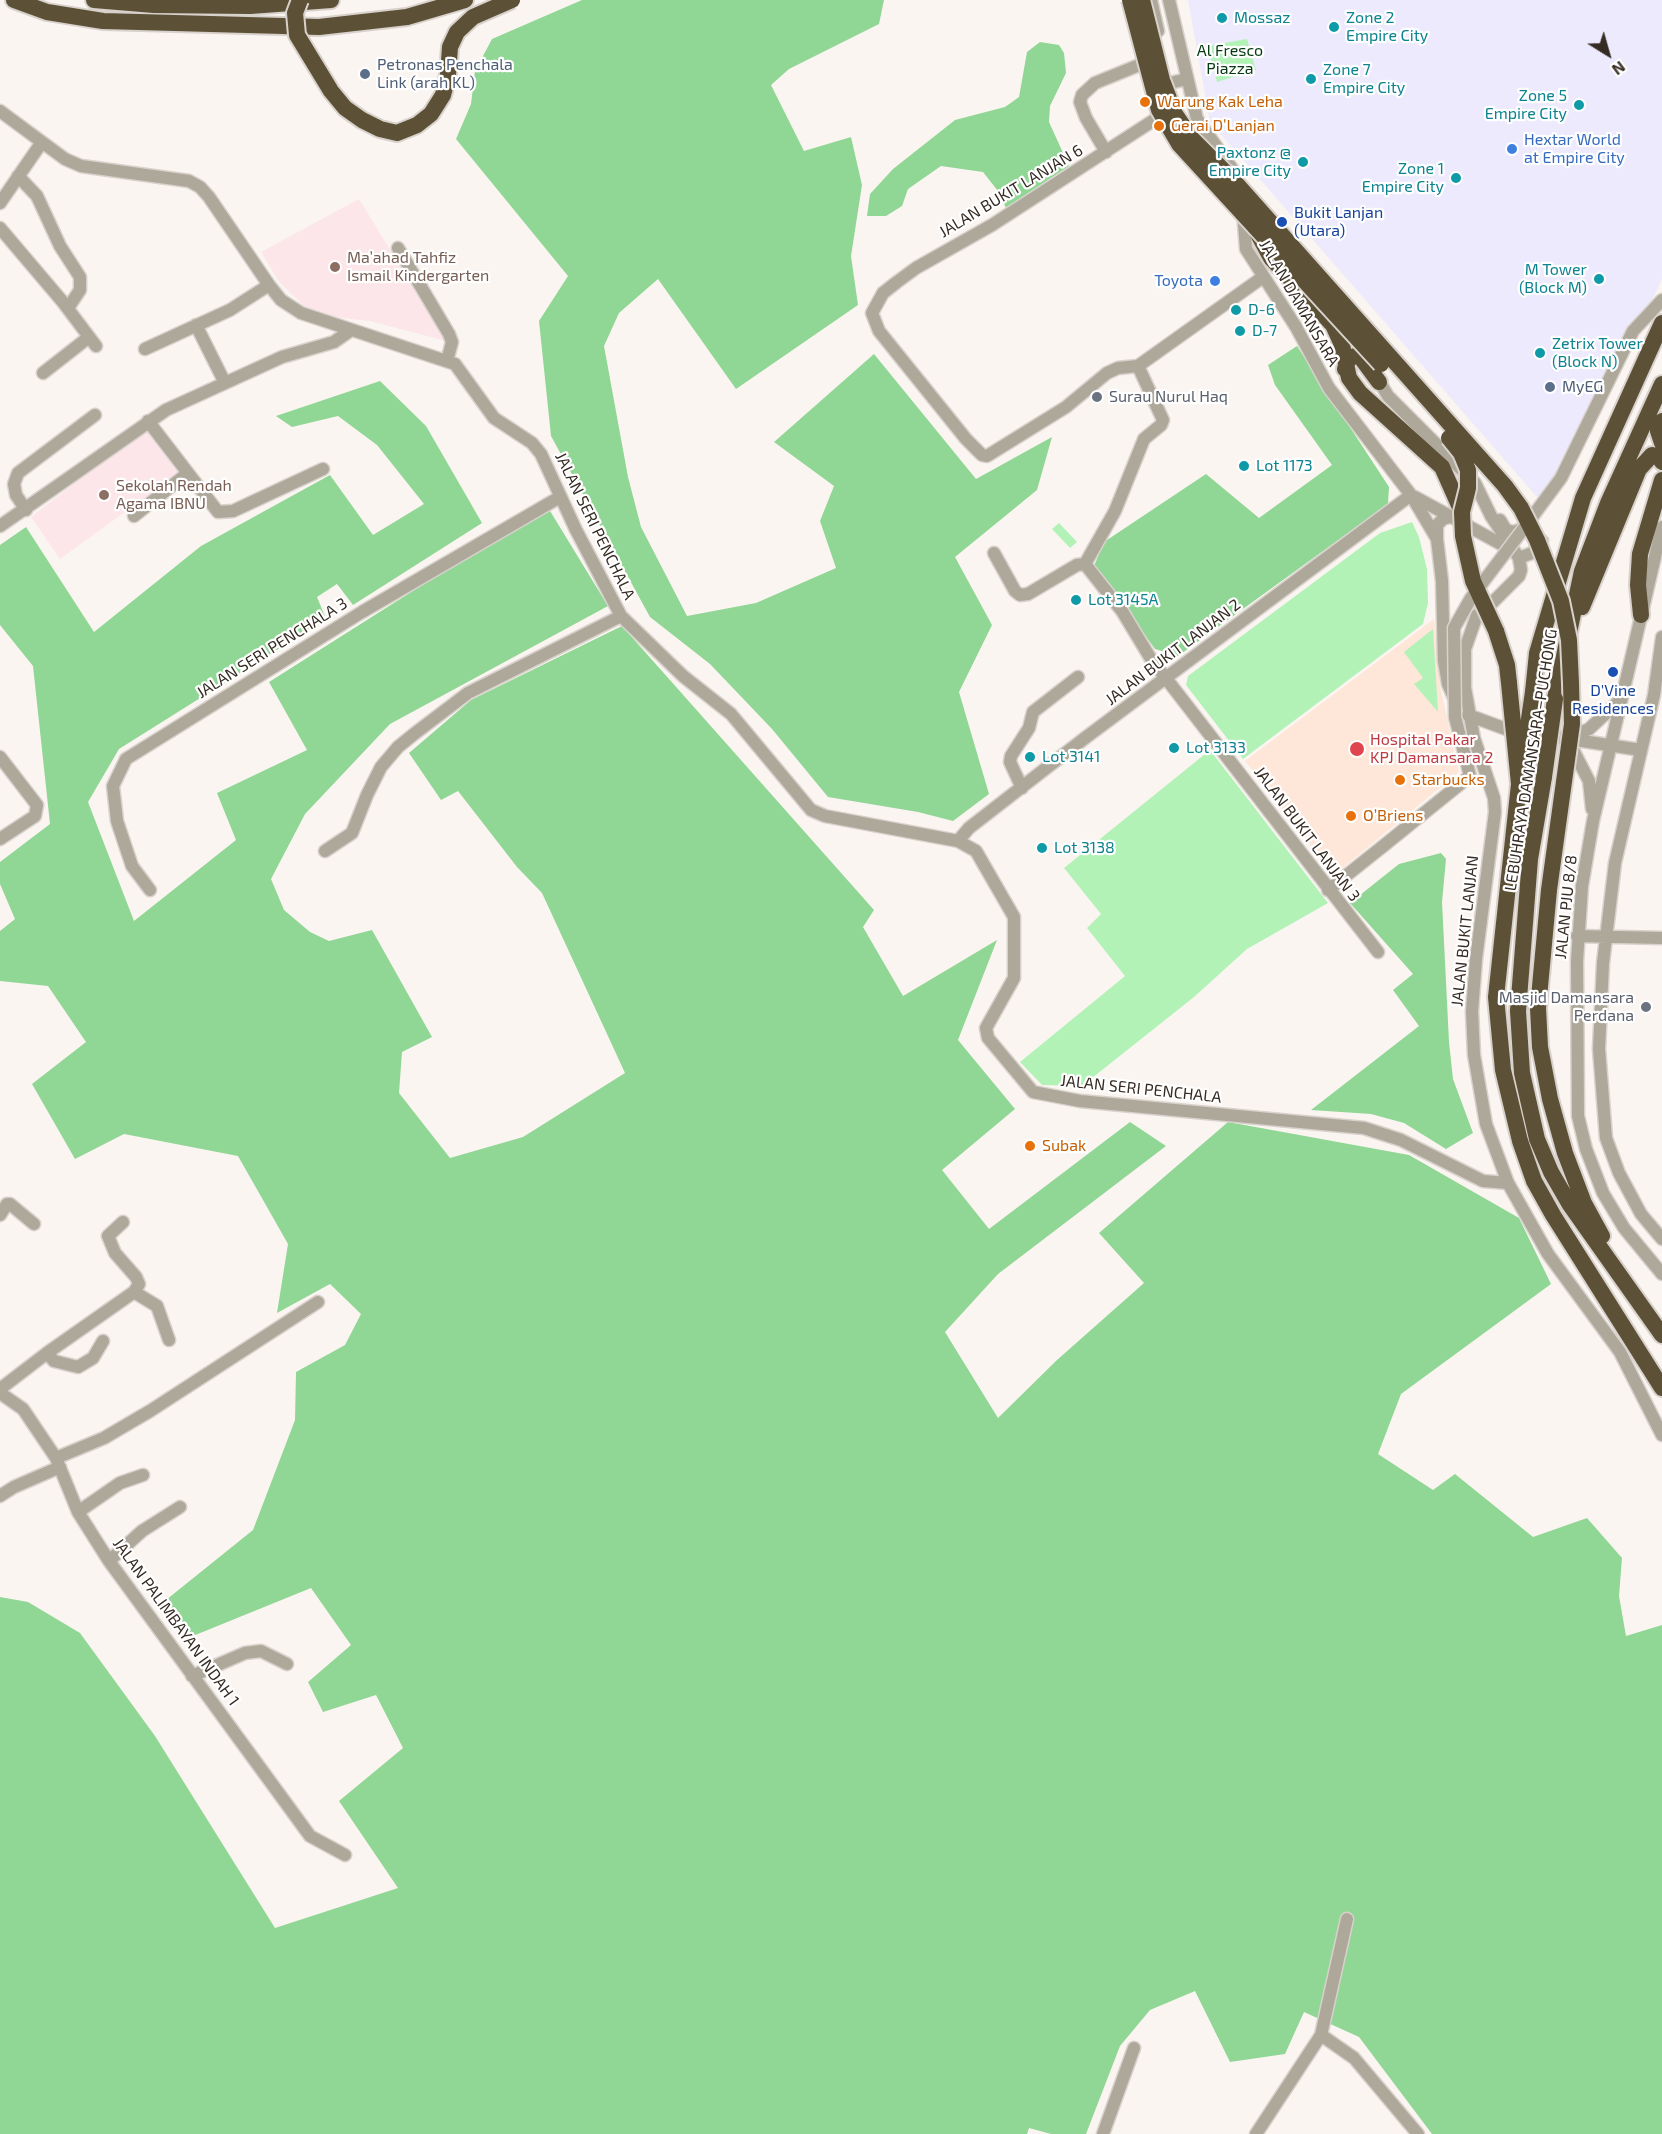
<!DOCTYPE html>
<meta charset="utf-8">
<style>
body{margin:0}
#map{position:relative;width:1662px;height:2134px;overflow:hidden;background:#fbf5f1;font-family:"Exo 2",sans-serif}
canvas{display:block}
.north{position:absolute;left:1578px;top:24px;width:60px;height:60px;-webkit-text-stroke:4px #fff;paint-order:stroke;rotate:143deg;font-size:16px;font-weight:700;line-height:24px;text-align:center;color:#362b23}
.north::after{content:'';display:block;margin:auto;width:21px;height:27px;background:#362b23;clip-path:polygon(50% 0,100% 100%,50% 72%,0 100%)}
</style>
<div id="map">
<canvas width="1662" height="2134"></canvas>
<div class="north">N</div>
</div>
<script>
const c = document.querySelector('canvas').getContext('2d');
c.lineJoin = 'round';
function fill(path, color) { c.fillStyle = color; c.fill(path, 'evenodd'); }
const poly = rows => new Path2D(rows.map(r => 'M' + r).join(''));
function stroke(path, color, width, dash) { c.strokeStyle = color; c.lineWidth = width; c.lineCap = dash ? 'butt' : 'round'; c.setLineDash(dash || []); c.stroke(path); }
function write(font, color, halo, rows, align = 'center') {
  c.font = font + ' "Exo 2",sans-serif'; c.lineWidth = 4.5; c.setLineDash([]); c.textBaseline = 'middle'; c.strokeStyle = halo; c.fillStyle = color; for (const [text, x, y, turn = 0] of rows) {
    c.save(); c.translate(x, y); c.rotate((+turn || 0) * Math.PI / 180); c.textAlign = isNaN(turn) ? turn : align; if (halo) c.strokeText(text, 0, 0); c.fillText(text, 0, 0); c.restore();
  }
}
fill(poly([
 [1188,0,1662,0,1662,279,1569,477,1537,497,1210,122]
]), '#eceafc');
fill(poly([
 [1434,619,1440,686,1459,772,1334,875,1245,761]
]), '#fee7d8');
fill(poly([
 [359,199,446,341,370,321,333,317,306,308,279,282,261,252],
 [146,427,179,473,60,559,31,517]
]), '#fce6ea');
fill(poly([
 [1247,39,1256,70,1217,82,1208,46],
 [1412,522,1419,537,1427,569,1428,603,1423,624,1243,759,1186,685,1188,676,1380,533],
 [1059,523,1077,542,1070,548,1052,529],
 [1433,629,1438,712,1414,684,1423,678,1404,652],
 [1210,750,1328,903,1247,949,1194,997,1082,1086,1042,1085,1020,1062,1125,976,1087,928,1101,914,1064,868]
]), '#b3f2b7');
fill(poly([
 [582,0,884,0,879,24,789,69,771,85,804,151,851,137,862,185,851,256,858,305,736,389,658,279,619,313,604,346,628,477,641,527,687,616,756,603,836,568,820,521,834,486,774,442,874,354,976,479,1052,437,1037,490,955,557,992,625,959,692,989,794,953,821,918,812,828,797,772,729,710,664,650,617,551,436,539,321,568,276,456,139,471,104,475,71,492,39],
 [1040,42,1059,45,1064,53,1066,73,1050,106,1049,122,1069,166,1006,208,998,191,983,172,941,166,908,189,902,206,886,216,867,216,870,194,893,169,955,120,1005,107,1019,97,1027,52],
 [1297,346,1389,487,1388,504,1178,656,1155,649,1094,566,1104,542,1206,474,1259,518,1332,465,1275,385,1268,365],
 [380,381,426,426,482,523,353,605,337,584,317,597,326,619,119,749,88,802,134,921,236,840,217,793,307,750,269,682,547,506,608,606,390,724,305,814,271,879,284,910,310,932,329,941,372,930,432,1037,402,1052,399,1093,450,1158,523,1137,625,1073,542,893,517,867,458,791,441,800,409,753,471,700,622,626,874,910,863,927,903,996,997,940,958,1040,1015,1109,942,1170,989,1229,1130,1122,1166,1146,998,1274,945,1332,998,1418,1057,1360,1144,1283,1099,1233,1228,1122,1409,1155,1519,1218,1551,1284,1401,1394,1378,1454,1433,1490,1455,1474,1533,1537,1587,1518,1622,1558,1619,1596,1626,1636,1662,1625,1662,2134,1432,2134,1359,2037,1304,2012,1285,2054,1230,2062,1195,1991,1150,2010,1120,2046,1086,2134,1051,2134,1029,2128,1027,2134,0,2134,0,1597,28,1602,80,1633,155,1736,275,1928,398,1888,339,1801,403,1748,376,1695,323,1712,308,1682,351,1645,311,1588,183,1640,161,1604,253,1530,295,1420,296,1372,345,1345,361,1314,330,1284,277,1313,288,1244,238,1156,124,1134,75,1159,32,1084,86,1042,48,986,0,981,0,931,15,919,0,884,0,862,50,824,33,666,0,625,0,545,26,527,94,632,201,546,330,475,373,535,424,504,377,445,338,416,292,427,276,416],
 [1441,853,1446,859,1442,902,1449,1042,1453,1079,1473,1133,1446,1149,1404,1123,1371,1114,1311,1110,1419,1026,1393,990,1413,974,1350,903,1399,864]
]), '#90d695');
stroke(poly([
 [1519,731,1556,737]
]), '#d4cdc8', 12, [12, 6]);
const minor = poly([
 [1151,0,1158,31],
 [1169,0,1197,119,1238,177],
 [1170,83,1187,79],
 [0,111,65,159,81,166,189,181,200,187,209,197,269,285,281,300,301,313,455,364,494,418,532,443,541,454,576,530,621,616,683,676,731,714,811,810,825,816,958,841,976,851,1014,917,1014,978,986,1028,988,1038,1033,1092,1080,1101,1364,1128,1401,1140,1483,1181,1508,1183],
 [1168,111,992,225,916,268,897,282,883,293,872,313,879,331,966,439,982,455,987,456,1066,407,1107,373,1118,368,1138,366,1263,277],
 [1106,152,1086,118,1080,102,1082,95,1095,83,1154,59],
 [18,176,37,196,60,246,80,277,80,290,68,308],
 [0,203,42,142],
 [1243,211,1246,249,1296,327,1329,388,1411,495,1437,539],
 [0,228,62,301,96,346],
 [398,248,449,334,452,342,447,361],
 [196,325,225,383],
 [145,349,230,310,269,285],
 [43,373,89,337],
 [1376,376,1388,396,1475,483,1491,516,1519,558,1521,570,1519,576,1493,602],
 [148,421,218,512,233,511,323,469],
 [1415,497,1510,549],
 [26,510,16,495,14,484,18,473,95,415],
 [134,516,188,473],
 [1452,516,1443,519,1437,525,1437,539,1442,581,1444,661,1448,684,1455,700],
 [1500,520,1506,530,1514,532,1524,528,1561,478,1633,331,1662,300],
 [0,526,166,410,282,357,334,342,351,330],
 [1662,527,1593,821,1582,886,1577,961,1578,1116,1586,1149,1603,1193,1624,1228,1662,1274],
 [994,553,1015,591,1020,595,1028,594,1077,565,1085,564],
 [1519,558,1532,553,1542,541],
 [1085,564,1122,611,1151,659,1378,952],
 [1085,564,1115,511,1144,439,1161,425,1163,420,1138,366],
 [1477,615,1465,649,1465,688,1474,738,1494,798,1495,812,1476,959,1472,1011,1474,1055,1486,1124,1508,1183,1548,1254,1620,1352,1662,1435],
 [1662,637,1654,695,1615,863,1603,963,1599,1049,1606,1138,1619,1173,1641,1214,1662,1239],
 [1468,715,1506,729],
 [1556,737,1641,750],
 [1569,738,1589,729,1617,703],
 [1569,742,1589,781,1592,809],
 [0,757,37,805,35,816,0,839],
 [1022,788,1010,762,1011,756,1029,728,1033,712,1078,677],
 [958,841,969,828,1085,738,1411,495],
 [325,851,352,833,367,795,381,767,398,747,414,734,468,693,621,616],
 [150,890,132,866,117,821,113,786,126,759,362,612,560,497],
 [1328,890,1382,847],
 [1577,936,1662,938],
 [0,1215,7,1204,10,1204,34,1224],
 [134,1292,157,1306,169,1340],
 [47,1353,134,1292,139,1284,136,1277,115,1253,108,1236,123,1222],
 [0,1389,47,1353,54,1361,78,1367,93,1358,103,1341],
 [0,1393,23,1409,56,1458,78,1512,109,1561,310,1836,345,1855],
 [56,1458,104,1438,150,1411,318,1302],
 [0,1496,14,1487,60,1467],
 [78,1512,120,1483,143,1475],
 [109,1561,142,1531,180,1507],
 [192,1676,245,1653,261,1651,287,1664],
 [1321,2035,1354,2058,1418,2134],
 [1103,2134,1134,2048],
 [1256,2134,1321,2035,1347,1919]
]);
const highway = poly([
 [14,0,47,12,103,21,319,27,407,17,465,0],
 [94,0,154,5,250,6,331,0],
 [1258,234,1271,258,1333,325,1342,345,1349,378,1360,393,1442,467,1462,512],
 [1345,369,1349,358,1359,355,1379,382],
 [1662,421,1658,431,1662,443],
 [1582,607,1639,469,1652,455,1659,457,1662,462],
 [1641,615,1638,585,1640,554,1662,480],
 [1496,631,1507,665,1509,683],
 [1533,692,1537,653,1583,498,1662,323],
 [1555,699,1582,571,1608,503,1662,384],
 [1544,777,1530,859,1518,1011,1522,1073,1537,1139,1551,1172,1570,1205,1662,1335],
 [1519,784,1496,997,1503,1070,1520,1141,1534,1181,1553,1215,1662,1388],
 [1549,890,1538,1008,1540,1047,1550,1099,1565,1153,1584,1203,1602,1236]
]);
stroke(minor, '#d8d1cc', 15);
stroke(highway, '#d8d1cc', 20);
stroke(minor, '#aea89b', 12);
stroke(highway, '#5c5136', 16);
const minorBridge = poly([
 [1382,847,1470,776,1455,717,1454,628,1471,598,1524,528]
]);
const highwayBridge = poly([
 [300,0,295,13,297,35,331,91,345,108,362,120,380,129,397,133,417,125,431,114,443,95,448,75,450,47,457,32,473,17,512,0],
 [1130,0,1159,110,1179,144,1381,364],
 [1142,0,1162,80,1175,114,1192,139,1234,181,1505,486,1521,508,1537,540,1561,601,1569,640,1571,683,1572,724,1549,890],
 [1449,438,1461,453,1468,470,1468,488,1462,512,1463,536,1473,581,1496,631],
 [1509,683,1519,784],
 [1522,766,1533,692],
 [1544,777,1555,699]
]);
stroke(minorBridge, '#d8d1cc', 15, []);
stroke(highwayBridge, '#d8d1cc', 20, []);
stroke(minorBridge, '#aea89b', 12);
stroke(highwayBridge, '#5c5136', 16);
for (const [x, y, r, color] of [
 [1222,18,6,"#0f9aa8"],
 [1334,27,6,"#0f9aa8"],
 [365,74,6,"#5c6f8a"],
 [1311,79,6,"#0f9aa8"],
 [1145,102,6,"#e8710a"],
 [1579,105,6,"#0f9aa8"],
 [1159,126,6,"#e8710a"],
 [1512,149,6,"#3f7fe0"],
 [1303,162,6,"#0f9aa8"],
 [1456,178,6,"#0f9aa8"],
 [1282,222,6,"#1a4fb4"],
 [335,267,6,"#8d6e63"],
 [1599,279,6,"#0f9aa8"],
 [1215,281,6,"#3f7fe0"],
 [1236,310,6,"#0f9aa8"],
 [1240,331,6,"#0f9aa8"],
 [1540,353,6,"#0f9aa8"],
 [1550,387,6,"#5c6f8a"],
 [1097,397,6,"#6b7280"],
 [1244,466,6,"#0f9aa8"],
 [104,495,6,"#8d6e63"],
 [1076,600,6,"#0f9aa8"],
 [1613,672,6,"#1a4fb4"],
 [1174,748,6,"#0f9aa8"],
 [1357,749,8,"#e0444e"],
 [1030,757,6,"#0f9aa8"],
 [1400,780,6,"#e8710a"],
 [1351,816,6,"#e8710a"],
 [1042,848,6,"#0f9aa8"],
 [1646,1007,6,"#6b7280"],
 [1030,1146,6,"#e8710a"]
]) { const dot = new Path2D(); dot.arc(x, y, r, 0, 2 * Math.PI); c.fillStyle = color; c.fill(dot); stroke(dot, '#fff', 2); }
write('16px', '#0d838f', '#fff', [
 ["Mossaz",1234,18],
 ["Zone 2",1346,18],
 ["Empire City",1346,36],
 ["Zone 7",1323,70],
 ["Empire City",1323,88],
 ["Zone 5",1567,96,"right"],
 ["Empire City",1567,114,"right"],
 ["Paxtonz @",1291,153,"right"],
 ["Empire City",1291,171,"right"],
 ["Zone 1",1444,169,"right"],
 ["Empire City",1444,187,"right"],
 ["M Tower",1587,270,"right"],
 ["(Block M)",1587,288,"right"],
 ["D-6",1248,310],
 ["D-7",1252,331],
 ["Zetrix Tower",1552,344],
 ["(Block N)",1552,362],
 ["Lot 1173",1256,466],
 ["Lot 3145A",1088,600],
 ["Lot 3133",1186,748],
 ["Lot 3141",1042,757],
 ["Lot 3138",1054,848]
], 'left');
write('16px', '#063a10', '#fff', [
 ["Al Fresco",1230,51],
 ["Piazza",1230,69]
]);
write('16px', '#4e5e75', '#fff', [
 ["Petronas Penchala",377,65],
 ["Link (arah KL)",377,83],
 ["MyEG",1562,387]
], 'left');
write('16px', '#c56008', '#fff', [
 ["Warung Kak Leha",1157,102],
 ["Gerai D’Lanjan",1171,126],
 ["Starbucks",1412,780],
 ["O’Briens",1363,816],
 ["Subak",1042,1146]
], 'left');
write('16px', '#366cbe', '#fff', [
 ["Hextar World",1524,140],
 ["at Empire City",1524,158],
 ["Toyota",1203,281,"right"]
], 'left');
write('16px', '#362b23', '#fff', [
 ["JALAN BUKIT LANJAN 6",1011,191,-31],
 ["JALAN DAMANSARA",1299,303,60],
 ["JALAN SERI PENCHALA",595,526,64],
 ["JALAN SERI PENCHALA 3",272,648,-32],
 ["JALAN BUKIT LANJAN 2",1173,652,-37],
 ["LEBUHRAYA DAMANSARA–PUCHONG",1531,760,-81],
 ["JALAN BUKIT LANJAN 3",1307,834,53],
 ["JALAN PJU 8/8",1566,907,-84],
 ["JALAN BUKIT LANJAN",1465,931,-84],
 ["JALAN SERI PENCHALA",1141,1089,6],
 ["JALAN PALIMBAYAN INDAH 1",176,1622,54]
]);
write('16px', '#164399', '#fff', [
 ["Bukit Lanjan",1294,213],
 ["(Utara)",1294,231],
 ["D'Vine",1613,691,"center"],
 ["Residences",1613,709,"center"]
], 'left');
write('16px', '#785e54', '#fff', [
 ["Ma’ahad Tahfiz",347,258],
 ["Ismail Kindergarten",347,276],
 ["Sekolah Rendah",116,486],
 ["Agama IBNU",116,504]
], 'left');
write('16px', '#5b616d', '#fff', [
 ["Surau Nurul Haq",1109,397],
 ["Masjid Damansara",1634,998,"right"],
 ["Perdana",1634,1016,"right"]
], 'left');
write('16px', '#be3a42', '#fff', [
 ["Hospital Pakar",1370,740],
 ["KPJ Damansara 2",1370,758]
], 'left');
</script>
